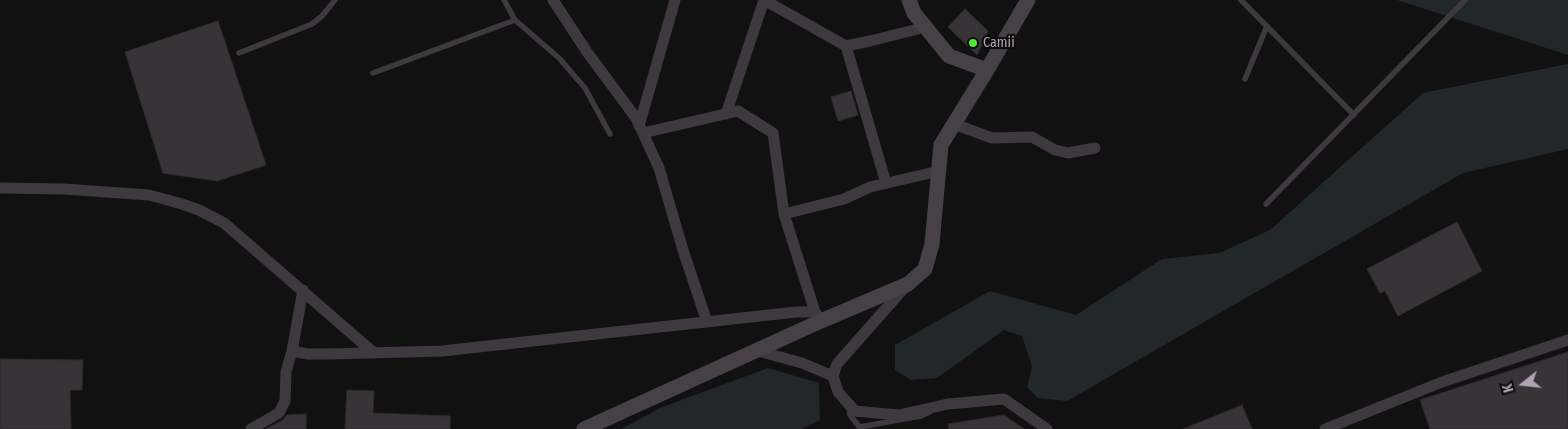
<!DOCTYPE html>
<style>
body{margin:0}
#map{position:relative;width:1568px;height:429px;overflow:hidden;background:#121112;font-family:"Fira Sans Condensed",sans-serif}
canvas{display:block}
.north{position:absolute;left:1498px;top:359px;width:50px;height:50px;-webkit-text-stroke:4px #0d0c0d;paint-order:stroke;rotate:254deg;font-size:14px;font-weight:700;line-height:20px;text-align:center;color:#b0a3b2}
.north::after{content:'';display:block;margin:auto;width:18px;height:22px;background:#b0a3b2;clip-path:polygon(50% 0,100% 100%,50% 72%,0 100%)}
</style>
<div id="map">
<canvas width="1568" height="429"></canvas>
<div class="north">K</div>
</div>
<script>
const c = document.querySelector('canvas').getContext('2d');
c.lineJoin = 'round';
function fill(path, color) { c.fillStyle = color; c.fill(path, 'evenodd'); }
const poly = rows => new Path2D(rows.map(r => 'M' + r).join(''));
function stroke(path, color, width, dash) { c.strokeStyle = color; c.lineWidth = width; c.lineCap = dash ? 'butt' : 'round'; c.setLineDash(dash || []); c.stroke(path); }
function write(font, color, halo, rows, align = 'center') {
  c.font = font + ' "Fira Sans Condensed",sans-serif'; c.lineWidth = 4.5; c.setLineDash([]); c.textBaseline = 'middle'; c.strokeStyle = halo; c.fillStyle = color; for (const [text, x, y, turn = 0] of rows) {
    c.save(); c.translate(x, y); c.rotate((+turn || 0) * Math.PI / 180); c.textAlign = isNaN(turn) ? turn : align; if (halo) c.strokeText(text, 0, 0); c.fillText(text, 0, 0); c.restore();
  }
}
fill(poly([
 [1397,0,1568,0,1568,55],
 [1568,64,1568,149,1463,173,1067,401,1038,398,1027,387,1032,366,1022,336,1004,330,937,378,911,380,895,370,895,345,990,291,1076,315,1162,259,1219,253,1270,230,1423,93],
 [768,368,819,383,820,420,802,429,621,429,660,408]
]), '#22272a');
const building = poly([
 [965,9,988,31,977,55,948,27,965,9],
 [218,21,266,165,217,181,163,173,125,52,218,21],
 [851,91,858,115,838,121,831,97,851,91],
 [1457,222,1482,271,1398,316,1385,291,1380,293,1367,269,1457,222],
 [1568,352,1568,429,1430,429,1420,400,1568,352],
 [0,359,83,360,82,390,70,390,71,429,0,429,0,359],
 [347,390,374,391,373,413,450,416,450,429,345,429,347,390],
 [1242,405,1252,429,1183,429,1242,405],
 [306,414,306,429,266,429,283,420,287,415,306,414],
 [1004,415,1024,429,949,429,948,424,1004,415]
]);
fill(building, '#373337');
stroke(building, '#2e2b2e', 1);
stroke(poly([
 [504,0,515,20,559,58,585,88,610,134],
 [1241,0,1354,115],
 [239,53,312,24,322,16,335,0],
 [373,73,515,20],
 [1245,79,1267,26],
 [1266,204,1465,0],
 [849,408,850,415,861,429],
 [860,427,921,416,930,412]
]), '#3e393e', 5.5);
stroke(poly([
 [553,0,587,52,636,118,659,168,683,250,707,322],
 [764,0,846,46,870,41,926,27],
 [846,46,886,183],
 [726,114,764,0],
 [954,124,992,138,1032,137,1055,150,1068,153,1095,148],
 [639,126,675,0],
 [643,133,738,111,773,133,784,214,815,312],
 [0,188,64,189,149,195,182,204,199,210,224,223,374,353],
 [784,214,844,199,870,187,939,171],
 [905,287,837,364,833,376,838,392,855,411,899,415,948,404,1004,399,1047,429],
 [292,351,303,290],
 [758,351,802,363,833,376],
 [251,429,279,413,285,401,286,372,292,351,308,354,330,354,442,351,796,312,815,312,821,321],
 [1325,429,1442,382,1568,340]
]), '#3e393e', 11);
stroke(poly([
 [987,70,1028,0],
 [584,429,821,321,908,284,925,269,932,244,941,145,987,70,949,56,914,13,909,0]
]), '#474047', 15);
for (const [x, y, r, color] of [
 [973,43,5,"#50e734"]
]) { const dot = new Path2D(); dot.arc(x, y, r, 0, 2 * Math.PI); c.fillStyle = color; c.fill(dot); stroke(dot, '#0d0c0d', 2); }
write('14px', '#b0a3b2', '#0d0c0d', [
 ["Camii",983,43]
], 'left');
</script>
